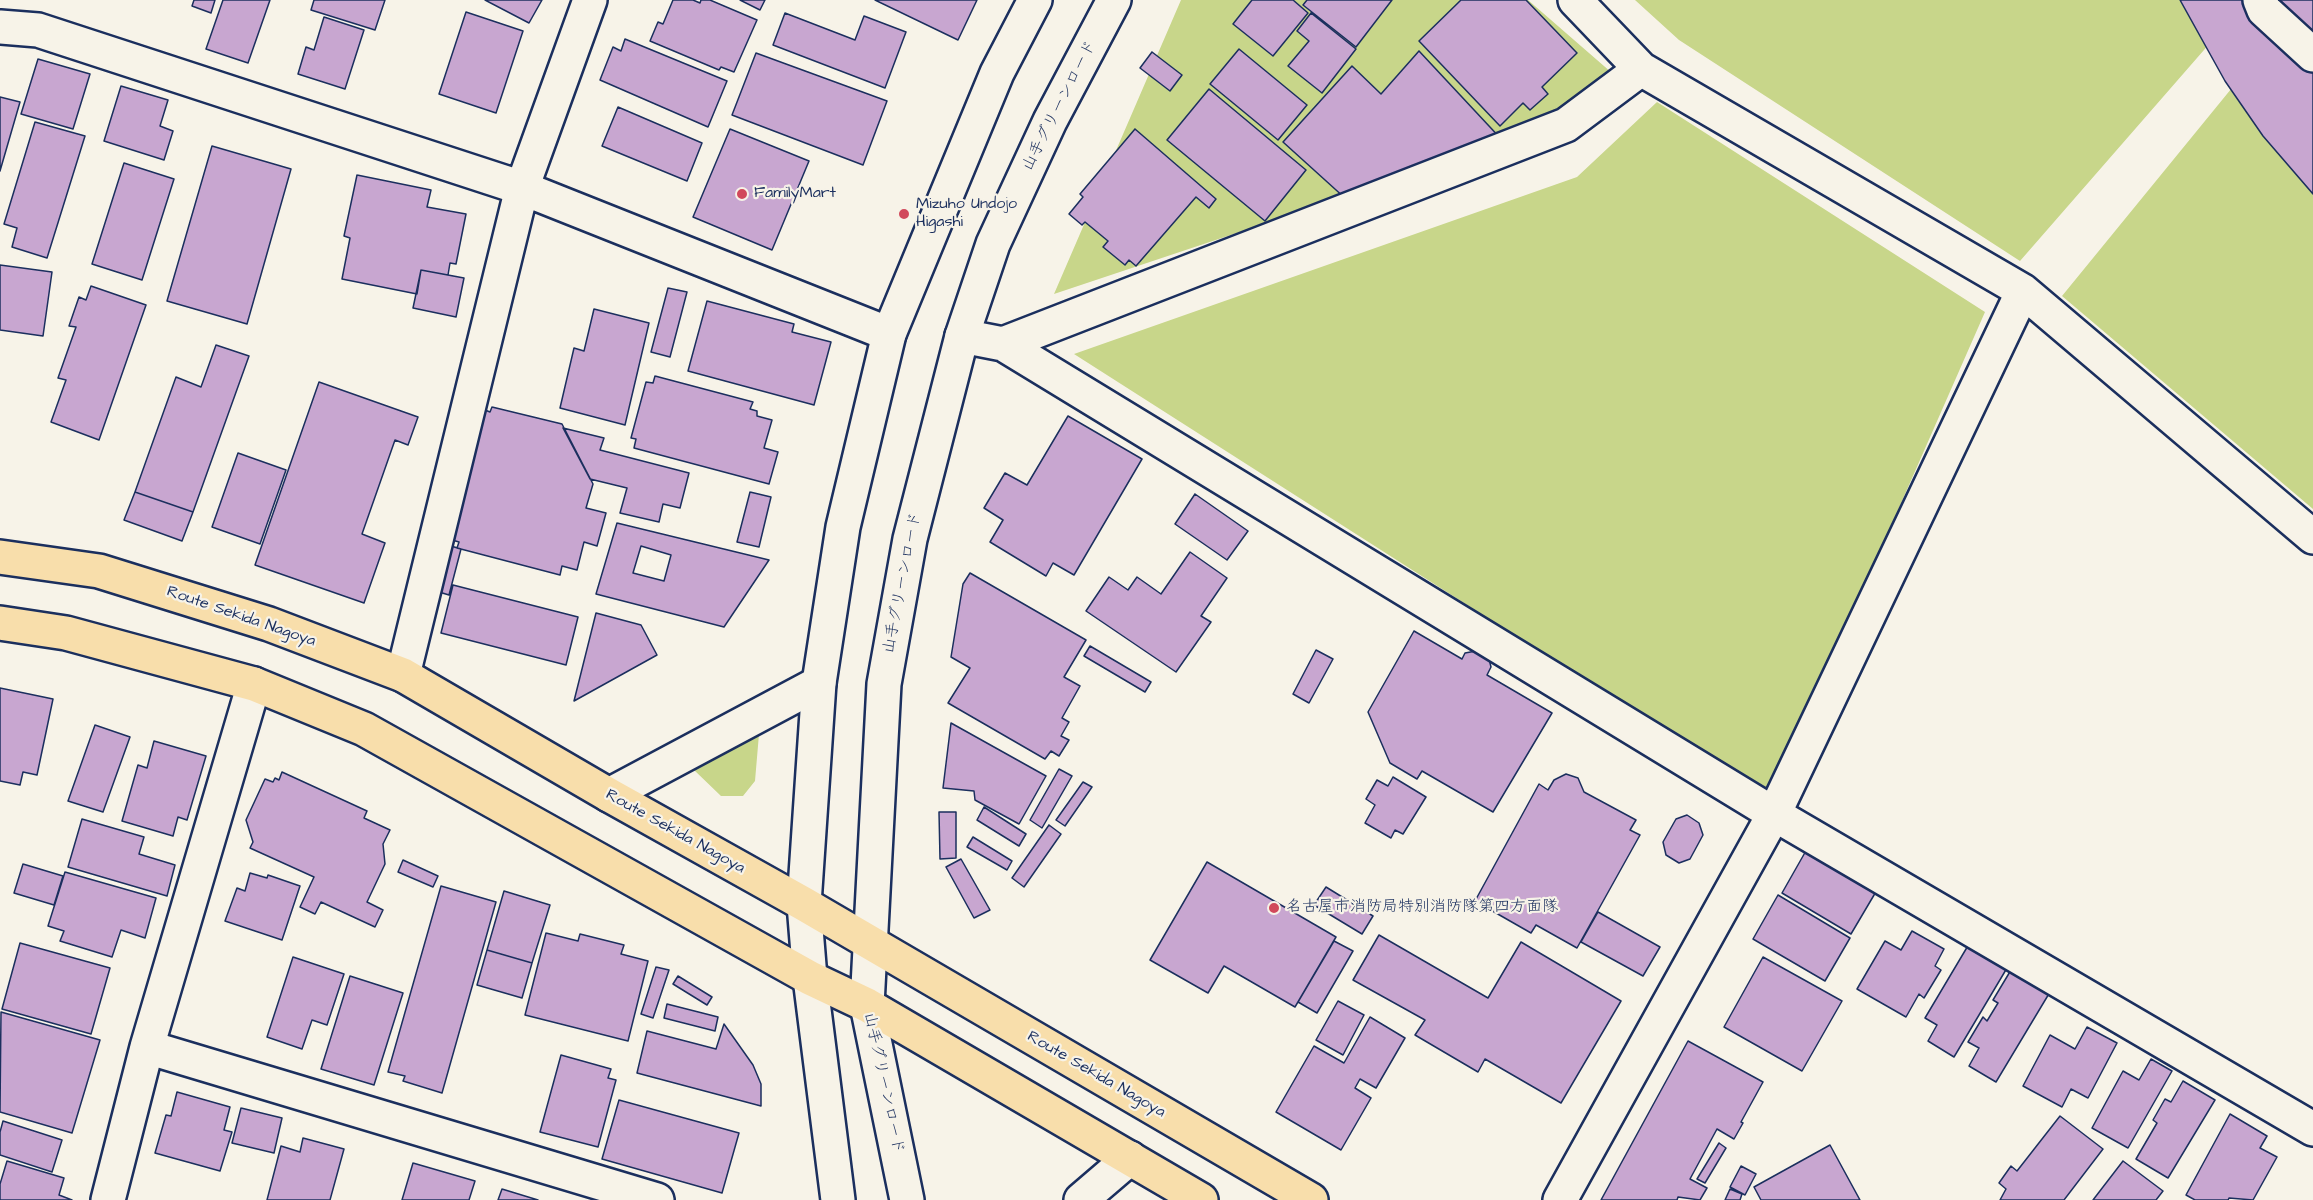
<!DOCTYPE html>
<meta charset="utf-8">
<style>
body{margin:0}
canvas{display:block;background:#f7f3e8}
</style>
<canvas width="2313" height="1200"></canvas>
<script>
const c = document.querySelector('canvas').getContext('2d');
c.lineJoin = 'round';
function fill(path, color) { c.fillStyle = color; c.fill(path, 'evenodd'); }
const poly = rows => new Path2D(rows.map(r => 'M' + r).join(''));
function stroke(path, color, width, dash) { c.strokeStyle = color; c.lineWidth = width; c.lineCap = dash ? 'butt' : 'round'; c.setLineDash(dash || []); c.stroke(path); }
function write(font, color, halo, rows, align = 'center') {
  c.font = font + ' "Architects Daughter","Klee One",sans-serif'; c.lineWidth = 4.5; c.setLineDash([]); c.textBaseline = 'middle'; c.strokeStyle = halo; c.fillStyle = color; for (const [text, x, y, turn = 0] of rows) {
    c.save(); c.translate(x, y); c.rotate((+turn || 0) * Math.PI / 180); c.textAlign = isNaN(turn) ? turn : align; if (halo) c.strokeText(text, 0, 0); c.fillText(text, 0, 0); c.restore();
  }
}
fill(poly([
 [1181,0,1528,0,1612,73,1545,130,1054,294],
 [1635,0,2222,0,2231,19,2020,261,1679,40],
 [2267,45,2313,84,2313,509,2062,296],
 [1657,102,1985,312,1771,799,1074,354,1577,177],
 [759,734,755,781,743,796,721,796,694,770]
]), '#c8d68a');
const building = poly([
 [194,0,215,0,211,13,192,6,194,0],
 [223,0,270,0,248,63,206,49,223,0],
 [314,0,385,0,375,30,311,10,314,0],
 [485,0,542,0,529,23,485,0],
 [673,0,693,0,700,3,701,0,710,0,757,20,734,72,721,67,719,70,650,41,658,22,663,24,673,0],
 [740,0,765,0,760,10,740,0],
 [875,0,977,0,958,40,875,0],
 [1252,0,1293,0,1308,13,1273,56,1233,24,1252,0],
 [1307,0,1392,0,1356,47,1303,5,1307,0],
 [1461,0,1526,0,1577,53,1542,87,1548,94,1530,110,1523,103,1500,126,1419,41,1461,0],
 [2180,0,2313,0,2313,194,2263,136,2225,81,2180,0],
 [466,12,523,31,496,113,439,94,466,12],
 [785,13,855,40,864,16,906,32,885,88,773,45,785,13],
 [1311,13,1356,49,1322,93,1288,66,1309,41,1297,31,1311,13],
 [324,17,364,30,345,89,298,74,306,47,314,50,324,17],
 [625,39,727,81,708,127,600,80,613,47,621,51,625,39],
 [1239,49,1307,105,1278,140,1210,84,1239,49],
 [1419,51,1503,141,1346,199,1283,142,1352,66,1381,94,1419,51],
 [1152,52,1182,75,1170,91,1140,68,1152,52],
 [756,53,887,101,863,165,732,115,756,53],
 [38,59,90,74,73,129,21,114,38,59],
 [121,86,168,100,160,126,173,131,164,160,104,141,121,86],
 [1209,89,1306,170,1265,221,1167,140,1209,89],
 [0,97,20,102,0,171,0,97],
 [618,107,702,143,687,181,602,146,618,107],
 [35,122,85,136,47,258,12,247,17,228,4,224,35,122],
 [730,129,809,161,772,250,693,217,730,129],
 [1135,129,1216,199,1209,208,1196,197,1136,266,1129,260,1125,265,1103,247,1108,241,1085,222,1082,225,1069,214,1083,197,1080,194,1135,129],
 [212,146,291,169,247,324,167,301,212,146],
 [124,163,174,179,142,280,92,264,124,163],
 [357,175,431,190,427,207,466,214,456,264,450,263,448,275,421,270,417,294,342,279,350,238,344,236,357,175],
 [0,265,52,272,43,336,0,330,0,265],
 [421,270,464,278,456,317,413,308,421,270],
 [91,286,146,305,99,440,51,422,66,380,58,378,76,327,69,326,79,297,86,300,91,286],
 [668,288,687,292,670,357,651,352,668,288],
 [707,301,794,324,792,332,831,342,814,405,688,371,707,301],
 [594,309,649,323,625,425,560,408,574,348,584,351,594,309],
 [216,345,249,356,193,512,135,492,176,377,201,387,216,345],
 [655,376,753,402,750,409,757,411,757,416,772,420,764,448,778,452,769,484,634,448,636,439,631,438,646,382,653,383,655,376],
 [319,382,418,417,408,445,395,440,362,534,385,543,364,603,255,565,319,382],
 [492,407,562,424,593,484,586,508,606,513,597,546,584,542,577,570,562,566,560,575,457,548,459,542,452,540,485,410,490,412,492,407],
 [1068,416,1142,459,1074,575,1053,563,1046,576,990,542,1003,520,984,508,1005,473,1027,485,1068,416],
 [563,428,604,438,600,450,689,473,680,508,663,504,659,522,620,513,627,488,590,479,563,428],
 [238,453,286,470,260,544,212,527,238,453],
 [135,492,193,512,182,541,124,520,135,492],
 [750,492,771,497,759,547,737,542,750,492],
 [1195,494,1248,531,1227,560,1175,524,1195,494],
 [617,523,769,560,724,627,596,594,617,523],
 [641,546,671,555,664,581,633,573,641,546],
 [451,546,461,549,449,595,439,592,451,546],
 [1190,552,1227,578,1201,616,1211,622,1176,672,1086,611,1109,577,1128,590,1137,577,1161,594,1190,552],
 [970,573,1086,640,1064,677,1080,686,1062,718,1069,722,1061,736,1069,740,1059,756,1051,751,1045,759,948,703,970,668,951,657,963,584,970,573],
 [453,585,578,617,566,665,441,633,453,585],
 [596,613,641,625,657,655,574,701,596,613],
 [1414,631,1462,659,1465,653,1476,651,1489,659,1491,667,1487,675,1552,713,1493,812,1422,771,1417,779,1390,763,1368,712,1414,631],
 [1090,646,1151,682,1145,692,1084,656,1090,646],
 [1316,650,1333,659,1309,703,1293,694,1316,650],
 [0,688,53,699,37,775,23,772,20,785,0,781,0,688],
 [951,723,1046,776,1019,824,975,800,974,791,943,788,951,723],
 [95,725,130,737,103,812,68,801,95,725],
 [154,741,206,756,187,820,178,817,173,836,122,821,138,765,147,768,154,741],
 [1059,769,1072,776,1042,828,1030,820,1059,769],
 [282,772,367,811,364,818,390,830,383,844,385,864,367,902,383,910,375,927,321,902,315,914,300,907,314,877,250,848,253,842,246,820,265,779,273,782,275,778,279,780,282,772],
 [1566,774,1578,778,1584,792,1636,820,1630,830,1640,835,1577,948,1536,925,1531,933,1475,901,1539,784,1548,790,1554,780,1566,774],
 [1393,777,1426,797,1403,834,1395,830,1391,838,1365,823,1375,805,1366,799,1377,780,1388,786,1393,777],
 [1083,782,1092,787,1065,826,1056,820,1083,782],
 [984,807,1026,834,1019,846,977,820,984,807],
 [939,812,956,812,956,858,940,859,939,812],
 [1687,815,1699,823,1703,835,1690,859,1679,863,1666,855,1663,842,1676,819,1687,815],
 [82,819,144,837,139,854,175,865,167,896,68,867,82,819],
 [1049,825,1061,834,1024,887,1012,878,1049,825],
 [973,837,1012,861,1007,870,967,847,973,837],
 [1807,849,1877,890,1851,934,1782,893,1807,849],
 [961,859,990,910,974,918,946,867,961,859],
 [403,860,438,876,433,887,398,872,403,860],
 [1207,862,1336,937,1295,1007,1224,966,1208,993,1150,960,1207,862],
 [23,864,63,876,54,905,14,893,23,864],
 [65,872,156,898,145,938,121,930,112,957,60,941,64,931,48,926,65,872],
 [250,873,267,878,268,875,300,886,282,940,225,921,237,888,245,891,250,873],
 [441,886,496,902,442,1093,403,1081,405,1076,388,1072,441,886],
 [1326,887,1373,916,1362,934,1314,905,1326,887],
 [504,891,550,905,532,963,487,950,504,891],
 [1778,895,1850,938,1825,981,1753,939,1778,895],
 [1598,912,1660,947,1643,976,1581,942,1598,912],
 [1912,931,1944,949,1935,966,1941,970,1924,998,1919,994,1906,1017,1857,989,1885,941,1901,950,1912,931],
 [546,933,578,941,580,934,624,945,621,954,648,961,628,1041,525,1015,546,933],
 [1379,935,1488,998,1521,942,1621,1001,1561,1103,1485,1059,1478,1072,1415,1035,1425,1020,1353,980,1379,935],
 [1334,941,1353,951,1317,1013,1298,1002,1334,941],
 [20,943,110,968,91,1034,2,1009,20,943],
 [1969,944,2007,968,1954,1057,1928,1041,1937,1025,1925,1018,1969,944],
 [487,950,532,963,522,998,477,985,487,950],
 [293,957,344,974,327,1025,312,1020,302,1049,267,1037,293,957],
 [1763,957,1842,1001,1802,1071,1724,1027,1763,957],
 [656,967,669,970,653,1018,641,1014,656,967],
 [2011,970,2050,992,1996,1082,1969,1066,1979,1048,1968,1042,1983,1017,1987,1021,1998,1003,1993,1000,2011,970],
 [350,976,403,993,374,1085,321,1069,350,976],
 [678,976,712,997,707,1005,673,984,678,976],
 [1338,1001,1364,1015,1343,1055,1316,1040,1338,1001],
 [667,1004,718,1017,715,1031,664,1018,667,1004],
 [1,1012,100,1040,72,1133,0,1112,1,1012],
 [1370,1017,1405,1038,1376,1088,1360,1079,1355,1088,1371,1098,1341,1150,1276,1112,1314,1046,1344,1063,1370,1017],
 [724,1024,753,1065,761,1084,761,1106,637,1073,647,1031,716,1049,724,1024],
 [2087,1027,2117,1043,2088,1098,2071,1089,2062,1107,2023,1086,2050,1035,2075,1049,2087,1027],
 [1688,1041,1763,1082,1741,1122,1743,1123,1734,1139,1717,1129,1690,1179,1707,1188,1700,1200,1678,1197,1677,1200,1601,1200,1688,1041],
 [561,1055,611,1069,608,1078,616,1080,598,1147,540,1132,561,1055],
 [2151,1059,2172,1071,2128,1148,2092,1128,2123,1071,2139,1080,2151,1059],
 [2183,1081,2215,1100,2168,1178,2136,1159,2157,1123,2153,1120,2165,1099,2171,1102,2183,1081],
 [177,1092,230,1107,224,1130,232,1132,220,1171,155,1153,166,1115,171,1116,177,1092],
 [619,1100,739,1133,722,1193,602,1159,619,1100],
 [241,1108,282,1118,274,1153,232,1143,241,1108],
 [2230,1114,2267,1136,2260,1148,2277,1157,2253,1200,2229,1198,2228,1200,2195,1200,2186,1195,2230,1114],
 [2060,1116,2103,1149,2064,1200,2000,1200,2006,1189,1999,1183,2011,1166,2017,1171,2060,1116],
 [3,1121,62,1140,52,1172,0,1155,0,1132,3,1121],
 [303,1138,344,1149,330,1200,267,1200,281,1146,300,1152,303,1138],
 [1719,1143,1726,1148,1705,1183,1697,1179,1719,1143],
 [1830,1145,1860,1200,1761,1200,1754,1187,1830,1145],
 [7,1161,64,1178,59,1195,72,1200,0,1200,0,1184,7,1161],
 [2123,1161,2163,1191,2156,1200,2093,1200,2123,1161],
 [413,1163,475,1181,469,1200,402,1200,413,1163],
 [1741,1166,1756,1174,1745,1195,1730,1187,1741,1166],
 [502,1189,538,1200,498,1200,502,1189],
 [1730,1189,1742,1194,1740,1200,1725,1200,1730,1189]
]);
fill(building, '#c8a6d0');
stroke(building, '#1b2f5e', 1.5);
const minor = poly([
 [1575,0,1641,69,2023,291,2313,537],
 [2260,0,2264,10,2313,55],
 [0,27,38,30,522,188,889,334],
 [962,336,1003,344,1774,814,2313,1129],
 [1003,344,1566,125,1641,69],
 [403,675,522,188,590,0],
 [609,795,819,683],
 [147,1047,657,1200],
 [108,1200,147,1047,254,684],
 [1081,1200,1130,1158],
 [1560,1200,1774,814,2023,291]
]);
const tertiary = poly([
 [838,1200,810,978,804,904,819,683,843,527,889,334,997,73,1035,0],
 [907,1200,867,1005,884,684,910,539,962,336,993,244,1050,121,1114,0]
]);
const primary = poly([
 [0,557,99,571,269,624,403,675,609,795,804,904,1311,1200],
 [0,623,66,633,254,684,364,729,810,978,867,1005,1201,1200]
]);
stroke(minor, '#1b2f5e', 38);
stroke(tertiary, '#1b2f5e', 38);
stroke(primary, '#1b2f5e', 38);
stroke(minor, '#f7f3e8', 33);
stroke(tertiary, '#f7f3e8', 33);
stroke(primary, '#f8deab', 33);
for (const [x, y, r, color] of [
 [742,194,6,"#d1495b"],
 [904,214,6,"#d1495b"],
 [1274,908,6,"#d1495b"]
]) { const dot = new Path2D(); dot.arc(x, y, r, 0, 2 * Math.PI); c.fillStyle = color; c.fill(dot); stroke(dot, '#f7f3e8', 2); }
write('16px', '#1b2f5e', '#f7f3e8', [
 ["山手グリーンロード",1060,106,-63],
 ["山手グリーンロード",903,583,-79],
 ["Route Sekida Nagoya",241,617,19],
 ["Route Sekida Nagoya",675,832,29],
 ["Route Sekida Nagoya",1096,1075,30],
 ["山手グリーンロード",883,1083,78]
]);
write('16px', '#1b2f5e', '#f7f3e8', [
 ["FamilyMart",754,194],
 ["Mizuho Undojo",916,205],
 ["Higashi",916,223],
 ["名古屋市消防局特別消防隊第四方面隊",1286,908]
], 'left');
</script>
